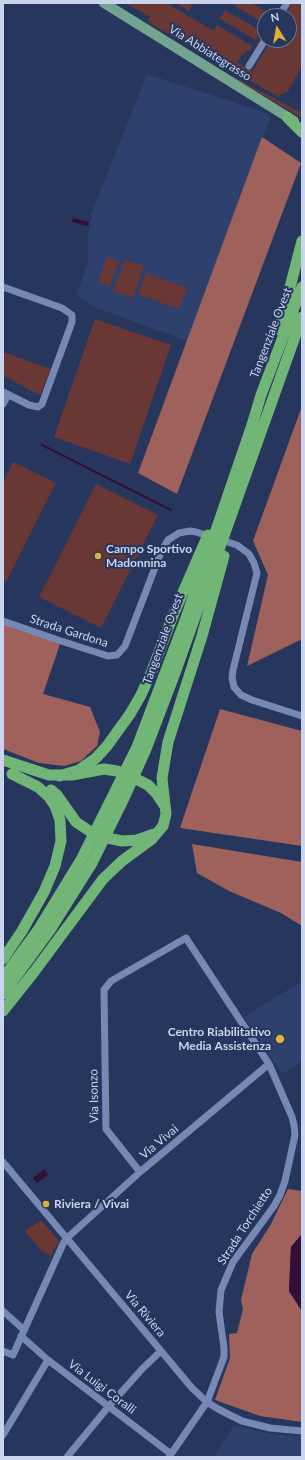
<!DOCTYPE html>
<style>
body{margin:0}
#map{position:relative;width:305px;height:1460px;overflow:hidden;background:#26365c;font-family:Lato,sans-serif}
canvas{display:block}
.frame{position:absolute;inset:0;border:4px solid #cad5ed;pointer-events:none}
.north{position:absolute;left:257px;top:8px;width:40px;height:40px;box-sizing:border-box;background:#26365c;border:1px solid #687696;border-radius:50%;rotate:349deg;font-size:11px;font-weight:700;line-height:16px;text-align:center;color:#cad5ed}
.north::after{content:'';display:block;margin:auto;width:14px;height:18px;background:#e0b034;clip-path:polygon(50% 0,100% 100%,50% 72%,0 100%)}
</style>
<div id="map">
<canvas width="305" height="1460"></canvas>
<div class="frame"></div>
<div class="north">N</div>
</div>
<script>
const c = document.querySelector('canvas').getContext('2d');
c.lineJoin = 'round';
function fill(path, color) { c.fillStyle = color; c.fill(path, 'evenodd'); }
const poly = rows => new Path2D(rows.map(r => 'M' + r).join(''));
function stroke(path, color, width, dash) { c.strokeStyle = color; c.lineWidth = width; c.lineCap = dash ? 'butt' : 'round'; c.setLineDash(dash || []); c.stroke(path); }
function write(font, color, halo, rows, align = 'center') {
  c.font = font + ' Lato,sans-serif'; c.lineWidth = 4; c.setLineDash([]); c.textBaseline = 'middle'; c.strokeStyle = halo; c.fillStyle = color; for (const [text, x, y, turn = 0] of rows) {
    c.save(); c.translate(x, y); c.rotate((+turn || 0) * Math.PI / 180); c.textAlign = isNaN(turn) ? turn : align; if (halo) c.strokeText(text, 0, 0); c.fillText(text, 0, 0); c.restore();
  }
}
fill(poly([
 [147,74,269,114,270,118,187,341,94,307,77,294,88,262,88,234,92,212],
 [302,981,302,1061,282,1074,244,1017],
 [234,1425,276,1435,302,1436,302,1457,214,1457]
]), '#2e406d');
fill(poly([
 [125,3,166,3,214,31,217,25,252,46,250,51,246,51,244,55,242,54,237,62,252,72,271,40,289,40,289,16,285,16,292,3,302,3,302,66,288,91,281,94,279,97,153,25,148,21,150,17],
 [180,3,193,3,189,11,179,5],
 [230,3,251,3,271,14,270,16,265,16,265,24],
 [225,10,263,32,262,38,252,54,261,38,262,34,260,33,256,40,220,19],
 [232,76,302,113,302,118,232,77],
 [107,257,119,261,110,286,98,282],
 [125,260,144,266,133,298,113,291],
 [146,273,187,288,179,309,138,294],
 [95,319,171,345,130,464,54,437],
 [3,352,51,369,40,395,3,376],
 [13,462,56,483,6,582,3,581,3,483],
 [96,484,158,515,101,628,39,597],
 [41,1220,59,1241,51,1256,41,1251,25,1231]
]), '#693834');
fill(poly([
 [262,137,301,163,177,494,138,473],
 [302,406,302,639,247,666,268,575,253,541],
 [3,616,6,625,60,644,43,694,90,707,100,732,97,746,81,761,64,766,39,763,3,749],
 [220,709,302,731,302,846,180,828],
 [192,844,302,862,302,926,281,913,229,891,197,873],
 [288,1189,302,1191,302,1234,291,1247,289,1291,302,1311,302,1422,260,1416,215,1400,230,1358,229,1334,237,1333,243,1309,241,1300,252,1254,271,1224]
]), '#9e615b');
fill(poly([
 [73,218,89,222,88,226,72,222],
 [43,1170,45,1170,48,1175,37,1183,33,1178],
 [302,1234,302,1311,289,1291,291,1247]
]), '#330f35');
stroke(poly([
 [42,445,171,510]
]), '#330f35', 2);
stroke(poly([
 [279,16,287,3],
 [249,66,265,40],
 [3,287,62,308,72,315,72,322,42,404,38,407,29,405,3,392],
 [3,404,8,395],
 [3,621,58,640,108,656,117,655,125,646,161,552,168,540,179,533,190,531,196,532,237,545,249,554,254,563,257,573,233,670,232,678,234,687,241,695,252,700,302,716],
 [3,1162,192,1388,207,1402,218,1409,242,1421,270,1428,302,1431],
 [140,1172,106,1129,104,990,111,981,186,938,269,1064,292,1117,294,1125,295,1135,285,1181,280,1195,274,1206,233,1262,221,1290,219,1312,224,1348,224,1357,207,1402,169,1457],
 [3,1311,23,1329],
 [21,1336,48,1360,171,1454],
 [3,1351,13,1355,63,1244,66,1239,140,1172,269,1064],
 [3,1435,48,1360],
 [67,1457,109,1406,143,1368,161,1351]
]), '#7689b5', 7);
stroke(poly([
 [104,3,294,121]
]), '#73a48f', 10);
stroke(poly([
 [287,117,302,132],
 [279,330,302,241],
 [3,760,49,775,72,775,104,769,117,771,130,776,148,785,156,793,164,805],
 [59,776,79,770,96,758,107,746,130,714,141,695,151,673,174,613,208,535],
 [51,790,57,795,76,822,97,836,122,841,137,840,154,834],
 [3,959,22,931,44,892,55,866,61,841,60,820,55,806,49,797,38,787,12,774],
 [3,978,38,930,82,858,137,747,186,618,252,425,261,395,302,287],
 [3,994,50,930,92,863,125,796,146,749,175,673,302,317],
 [3,1011,34,972,103,879,122,861,152,839,163,826,166,814,162,778,168,742,202,636,224,556]
]), '#71b676', 11);
for (const [x, y, r, color] of [
 [98,556,4,"#e0b034"],
 [280,1039,5,"#e0b034"],
 [46,1204,4,"#e0b034"]
]) { const dot = new Path2D(); dot.arc(x, y, r, 0, 2 * Math.PI); c.fillStyle = color; c.fill(dot); stroke(dot, '#26365c', 1.5); }
write('12px', '#cad5ed', '#26365c', [
 ["Via Abbiategrasso",210,53,32],
 ["Tangenziale Ovest",271,333,-69],
 ["Strada Gardona",69,631,18],
 ["Tangenziale Ovest",163,639,-70],
 ["Via Isonzo",94,1096,-91],
 ["Via Vivai",159,1142,-40],
 ["Strada Torchietto",245,1226,-57],
 ["Via Riviera",145,1314,50],
 ["Via Luigi Coralli",102,1387,37]
]);
write('bold 12px', '#cad5ed', '#26365c', [
 ["Campo Sportivo",106,549],
 ["Madonnina",106,563],
 ["Centro Riabilitativo",271,1032,"right"],
 ["Media Assistenza",271,1046,"right"],
 ["Riviera / Vivai",54,1204]
], 'left');
</script>
